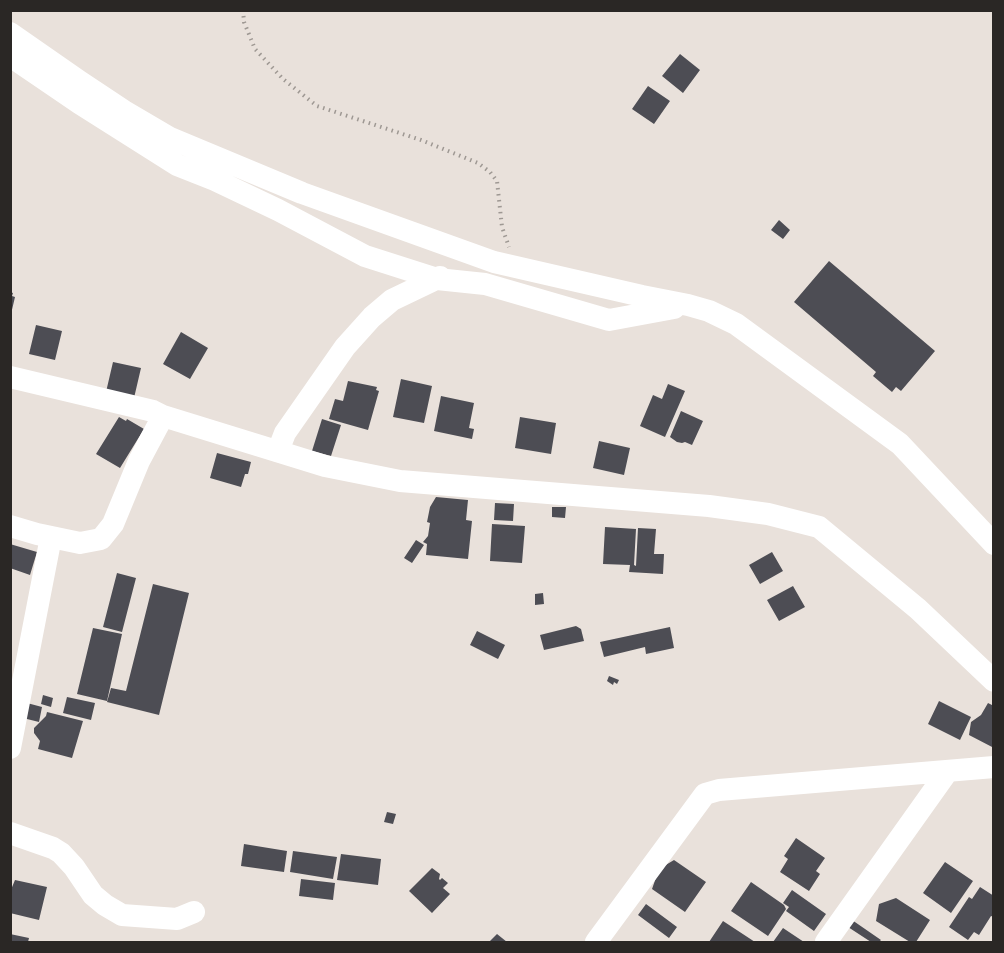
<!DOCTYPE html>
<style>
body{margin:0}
#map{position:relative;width:1004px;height:953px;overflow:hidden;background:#e9e1db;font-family:"Roboto Condensed",sans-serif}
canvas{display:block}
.frame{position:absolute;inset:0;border:12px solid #2a2725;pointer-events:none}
</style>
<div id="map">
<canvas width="1004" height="953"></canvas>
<div class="frame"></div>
</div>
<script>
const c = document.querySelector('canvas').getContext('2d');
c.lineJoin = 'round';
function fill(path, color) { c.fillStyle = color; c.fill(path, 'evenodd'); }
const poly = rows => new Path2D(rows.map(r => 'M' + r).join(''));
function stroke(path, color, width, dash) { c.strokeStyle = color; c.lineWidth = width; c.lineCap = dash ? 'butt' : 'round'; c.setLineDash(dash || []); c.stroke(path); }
fill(poly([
 [680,54,700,70,683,93,662,76],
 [648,86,670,101,654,124,632,109],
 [779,220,790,230,783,239,771,230],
 [829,261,935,351,901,391,896,387,892,392,873,376,876,372,794,302],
 [10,292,13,293,12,296,15,297,11,314],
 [36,325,62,331,55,360,29,354],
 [181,332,208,348,190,379,163,364],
 [113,362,141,368,134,398,106,392],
 [401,379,432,386,424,423,393,417],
 [348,381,377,387,376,390,379,391,368,430,329,419,335,399,343,401],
 [668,384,685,391,665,437,640,426,653,395,662,399],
 [441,396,474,403,469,428,474,429,472,439,434,431],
 [681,411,703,421,692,445,685,442,682,443,677,442,670,437],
 [119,417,126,421,127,419,144,429,120,468,96,454],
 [520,417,556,423,551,454,515,448],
 [322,419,341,425,331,456,312,451],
 [599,441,630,448,624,475,593,468],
 [217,453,251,462,248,474,245,474,241,487,210,478],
 [436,497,468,500,466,520,472,521,468,559,426,555,427,544,423,542,428,536,430,523,427,522,430,507],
 [495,503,514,504,513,521,494,520],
 [552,507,566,507,565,518,552,517],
 [492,524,525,526,522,563,490,561],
 [605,527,636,529,634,565,636,566,638,528,656,529,654,554,664,554,663,574,629,572,630,565,603,564],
 [416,540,424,545,412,563,404,558],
 [10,544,37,552,30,575,10,568],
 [772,552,783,571,760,584,749,565],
 [117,573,136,578,122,632,103,627],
 [153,584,189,593,159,715,107,702,111,688,126,691],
 [793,586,805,607,779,621,767,600],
 [543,593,544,604,535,605,535,594],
 [576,626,581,629,584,641,544,650,540,635],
 [670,627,674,648,646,654,645,647,604,657,600,642],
 [93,628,122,634,107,701,77,694],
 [477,631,505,645,498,659,470,645],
 [609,676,619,680,617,684,614,682,613,685,607,681],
 [43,695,53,698,51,707,41,704],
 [67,697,95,703,91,720,63,713],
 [939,701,971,717,960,740,928,724],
 [27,703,42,707,39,722,23,718],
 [988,703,994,706,994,748,969,735,971,722,981,715],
 [47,712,83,721,72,758,38,749,40,741,34,733,34,728,46,716],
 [387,812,396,814,393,824,384,822],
 [796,838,825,858,816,871,820,874,809,891,780,872,788,859,784,856],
 [244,844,287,851,284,872,241,866],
 [293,851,337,857,333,879,290,872],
 [341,854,381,859,378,885,337,880],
 [674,860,706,882,685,912,652,889,659,869],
 [945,862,973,881,951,913,923,893],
 [432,868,440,874,439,879,440,880,442,878,448,883,443,888,450,894,432,913,409,891],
 [301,879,335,883,333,900,299,896],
 [15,880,47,887,39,920,10,913,10,892],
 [751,882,784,905,786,909,768,936,731,911],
 [980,887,994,896,994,917,991,916,979,935,974,932,968,940,949,927,969,897,972,899],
 [792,890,826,914,814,931,786,911,789,907,783,903],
 [896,898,930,920,916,942,910,942,876,921,879,904],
 [646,904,677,927,669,938,638,915],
 [852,920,881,940,879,942,871,942,848,927],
 [723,921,755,942,709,942],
 [783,928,804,942,773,942],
 [10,934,29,938,28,942,10,942],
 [497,934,507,942,489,942]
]), '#4d4d54');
stroke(poly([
 [243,10,244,22,255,49,283,79,317,106,421,140,478,163,490,172,497,181,502,227,509,247]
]), '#9e9893', 4, [1.5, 4.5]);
stroke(poly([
 [10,33,79,81,124,111,170,138,302,193,494,262,642,296,688,305,709,311,736,324,900,444,994,544],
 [10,56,79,103,177,165,215,180,278,210,365,256,437,279,485,284,609,320,674,308],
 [10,377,153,411,163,416],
 [278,451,285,433,345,347,372,317,392,300,440,277],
 [10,526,37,534,80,543,101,539,113,524,139,461,163,416,325,466,400,481,709,506,768,514,819,527,918,609,994,681],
 [10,748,51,537],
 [10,833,53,848,61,853,74,867,93,895,105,905,122,915,177,919,194,912],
 [596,942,705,794,719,790,994,767],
 [826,942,947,772]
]), '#fff', 22);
</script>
